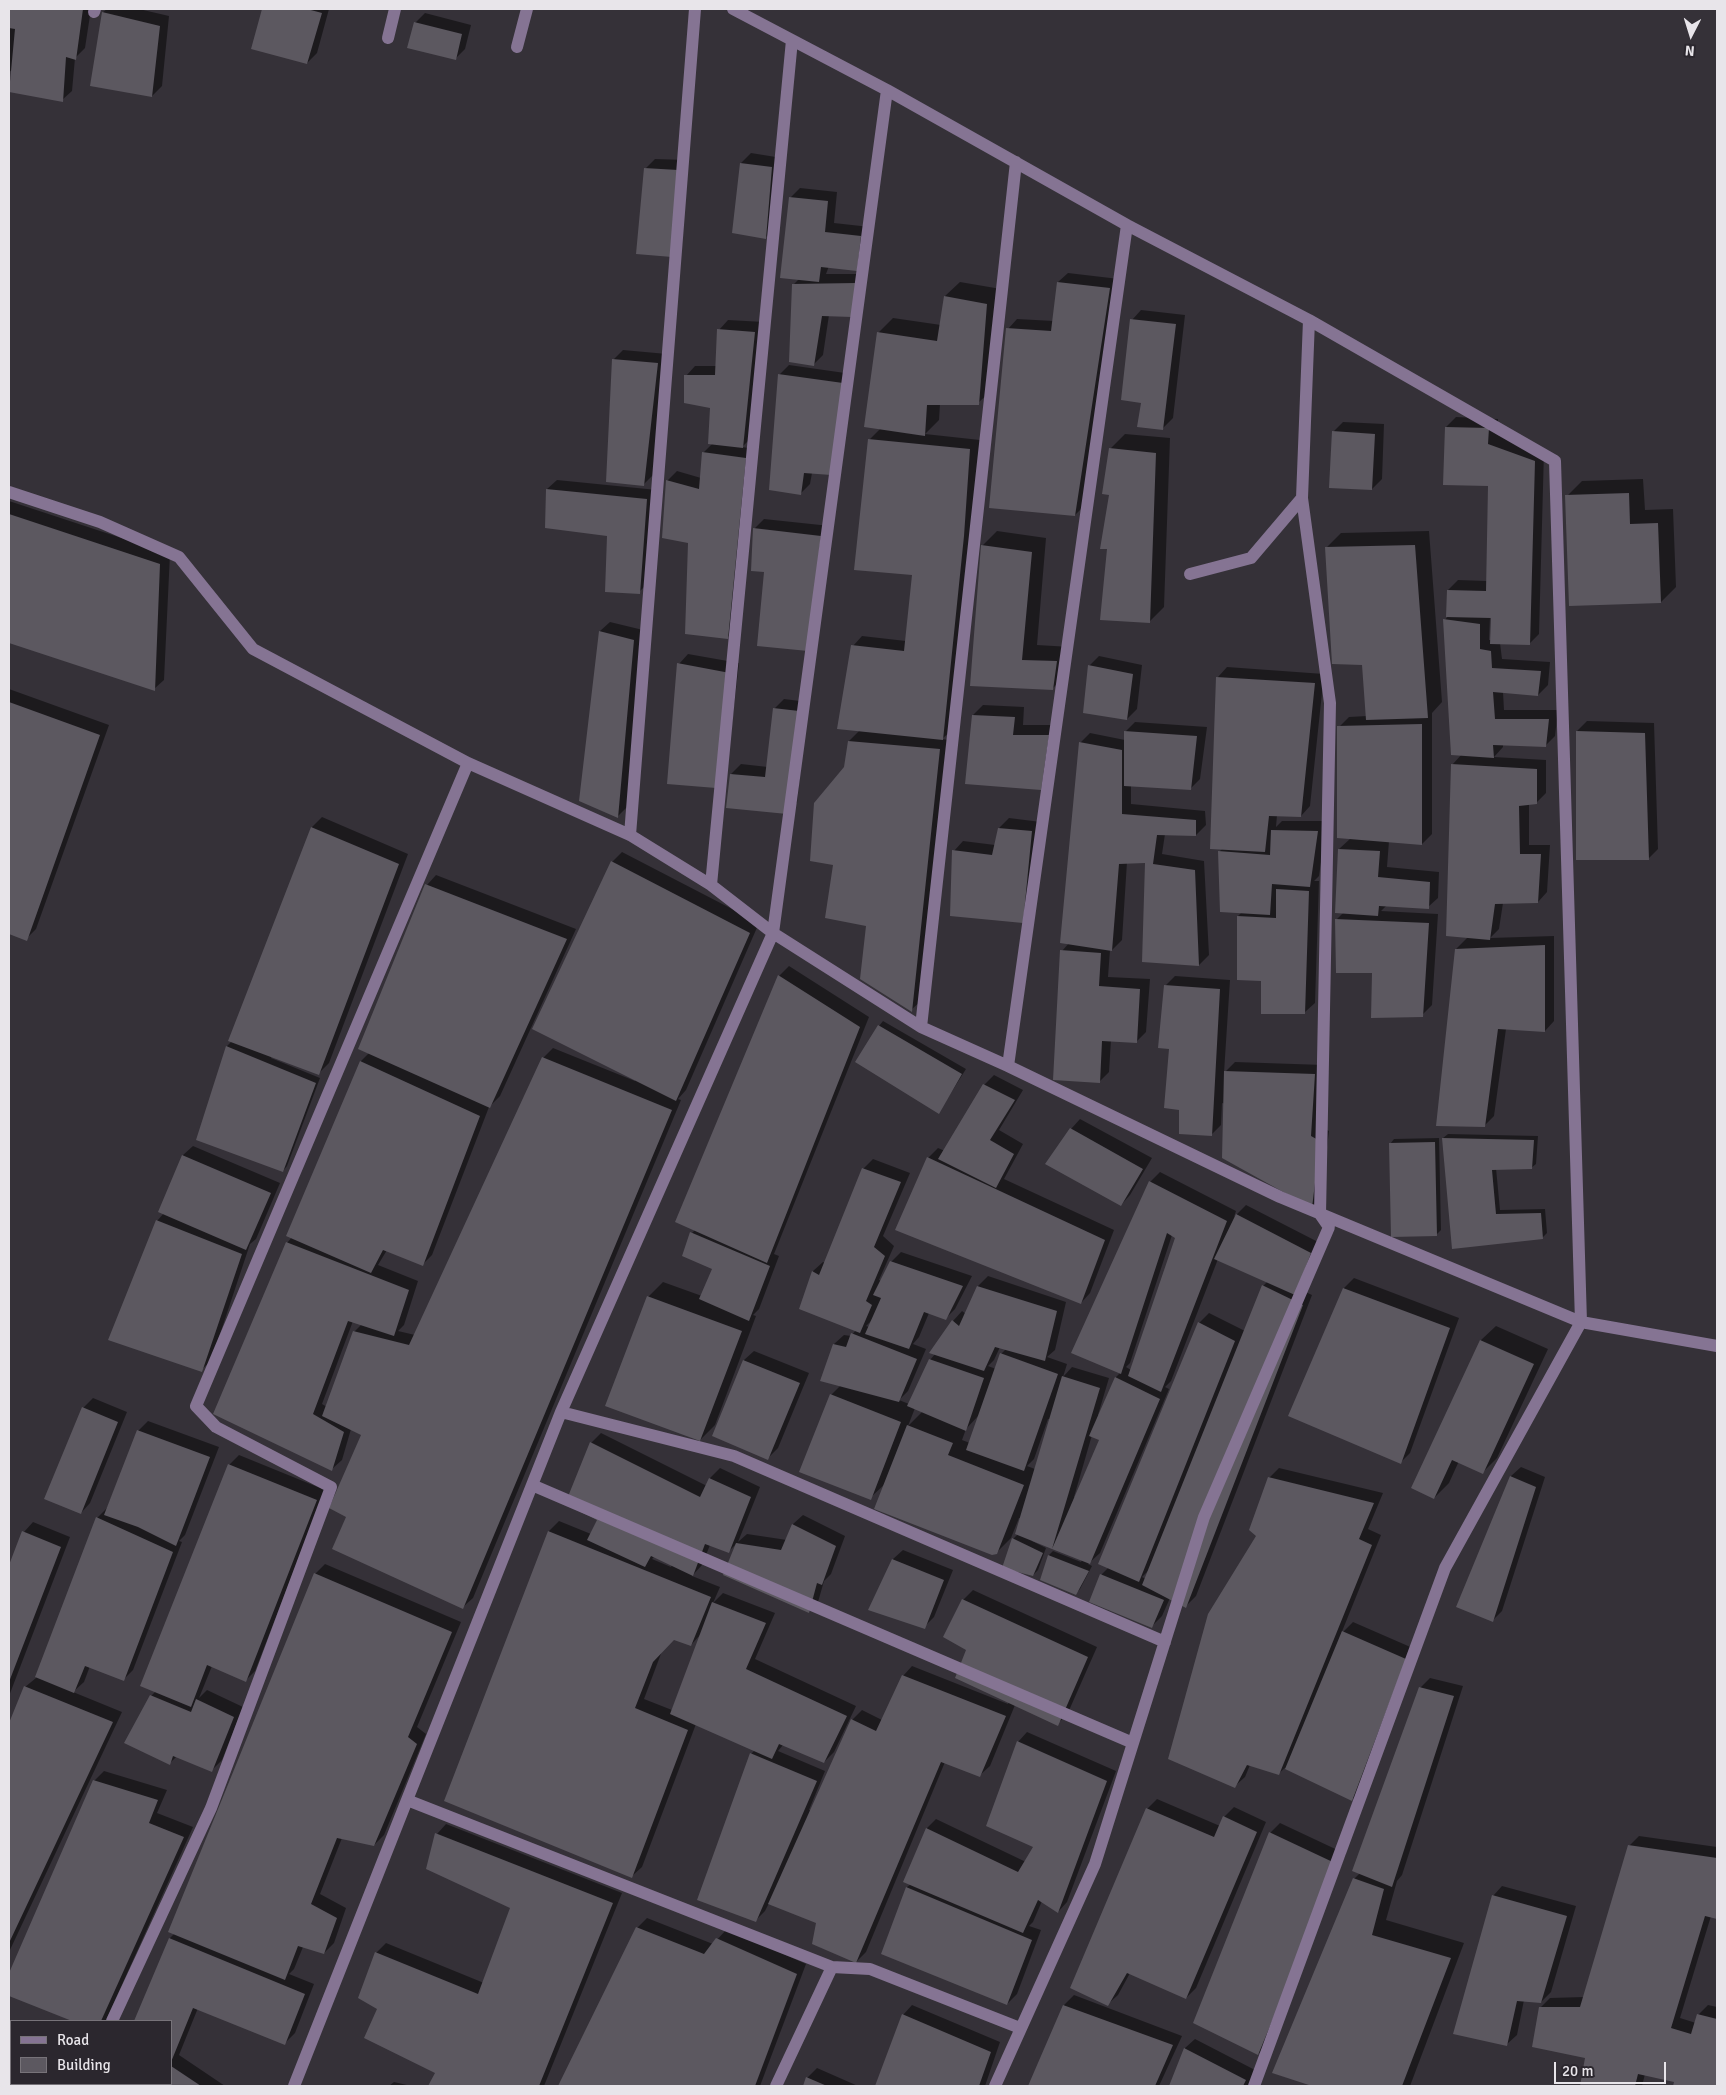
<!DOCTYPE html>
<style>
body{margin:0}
#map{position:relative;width:1726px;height:2095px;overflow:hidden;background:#353138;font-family:Signika,sans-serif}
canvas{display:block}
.frame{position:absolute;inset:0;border:10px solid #e8e5ea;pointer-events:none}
.legend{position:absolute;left:10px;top:2020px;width:162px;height:65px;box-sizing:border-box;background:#2b272e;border:1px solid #777379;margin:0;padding:6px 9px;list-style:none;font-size:15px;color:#e8e5ea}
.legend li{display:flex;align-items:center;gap:10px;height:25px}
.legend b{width:25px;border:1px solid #777379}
.north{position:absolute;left:1666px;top:10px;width:50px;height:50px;-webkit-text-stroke:4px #2b272e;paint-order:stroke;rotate:185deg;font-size:14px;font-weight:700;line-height:20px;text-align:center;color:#e8e5ea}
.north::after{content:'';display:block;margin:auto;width:18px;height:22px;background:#e8e5ea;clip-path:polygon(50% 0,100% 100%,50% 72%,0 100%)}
.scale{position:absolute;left:1554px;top:2062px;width:112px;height:22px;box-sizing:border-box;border:2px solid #e8e5ea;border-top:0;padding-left:6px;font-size:15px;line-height:18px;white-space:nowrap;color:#e8e5ea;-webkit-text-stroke:4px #2b272e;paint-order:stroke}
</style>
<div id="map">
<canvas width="1726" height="2095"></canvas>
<div class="frame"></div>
<ul class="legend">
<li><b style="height:6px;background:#857493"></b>Road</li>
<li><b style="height:14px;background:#5c5860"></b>Building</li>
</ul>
<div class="north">N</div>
<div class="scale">20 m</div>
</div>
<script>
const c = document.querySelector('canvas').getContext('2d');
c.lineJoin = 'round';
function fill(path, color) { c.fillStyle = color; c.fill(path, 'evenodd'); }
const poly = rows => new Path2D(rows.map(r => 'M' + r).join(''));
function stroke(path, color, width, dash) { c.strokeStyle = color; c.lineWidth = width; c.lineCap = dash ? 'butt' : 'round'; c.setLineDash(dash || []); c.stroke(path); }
fill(poly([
 [9,9,91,9,85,48,75,58,72,91,62,100,9,91,12,70,9,72],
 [107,9,139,9,169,16,162,86,152,96,103,12],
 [264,9,329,9,317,53,307,63,253,48],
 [425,13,471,25,465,49,455,59,415,23],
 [751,153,782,158,775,228,765,238,741,163],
 [655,159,687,160,682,246,645,169],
 [800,188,837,192,834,223,870,227,867,260,829,266,826,274,865,274,829,315,823,355,813,365,794,284,799,279,790,198],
 [1068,273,1119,279,1085,505,1075,515,1008,329,1017,319,1054,321,1058,282],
 [960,282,1001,289,993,389,978,403,940,404,939,420,925,434,980,440,953,729,942,739,949,740,921,1001,911,1010,834,864,849,741,860,730,853,646,862,636,906,641,913,574,869,440,881,428,878,333,893,318,941,325,945,296],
 [1141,310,1185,315,1173,418,1163,428,1142,402,1132,320],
 [728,320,764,322,752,437,742,447,755,449,737,628,727,638,667,481,677,471,701,478,703,453,713,443,711,407,686,376,695,366,716,366,719,330],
 [623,350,667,354,654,474,644,484,614,359],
 [789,365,852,374,812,473,810,484,800,494,779,375],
 [1456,417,1498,419,1498,435,1544,451,1539,634,1529,644,1500,643,1502,659,1550,662,1548,685,1538,695,1503,692,1504,710,1558,710,1555,736,1545,746,1503,744,1503,747,1494,757,1546,760,1546,793,1536,803,1529,804,1529,845,1550,845,1547,892,1538,902,1503,903,1499,929,1490,938,1554,936,1554,1021,1545,1031,1506,1029,1494,1116,1484,1126,1456,949,1468,937,1452,765,1462,754,1445,620,1449,615,1448,590,1458,580,1487,581,1489,485,1446,427],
 [1490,617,1492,617,1492,640,1489,640],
 [1343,422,1384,424,1382,479,1372,489,1333,432],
 [1125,434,1170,438,1164,607,1149,622,1109,548,1110,449],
 [1643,479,1645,510,1673,509,1676,587,1661,602,1567,496,1582,481],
 [557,480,657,490,649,582,639,592,609,535,547,489],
 [9,501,170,554,164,680,154,689,9,642],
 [764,519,830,526,808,650,765,571,754,529],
 [997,531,1046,538,1037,645,1071,647,1067,674,1052,689,971,685,982,546],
 [1429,531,1442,702,1432,713,1432,834,1422,844,1389,841,1387,867,1439,872,1438,898,1428,907,1387,905,1381,911,1438,914,1432,1005,1422,1015,1337,919,1344,912,1339,849,1351,838,1339,727,1349,717,1367,716,1363,664,1326,548,1341,533],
 [610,622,643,630,627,807,618,816,580,800,600,631],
 [688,654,739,663,726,777,679,664],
 [1099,656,1142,665,1137,709,1127,719,1089,666],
 [1227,667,1324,674,1310,806,1301,816,1277,815,1276,827,1282,821,1327,821,1319,876,1314,881,1319,881,1315,1003,1305,1012,1262,980,1238,916,1242,912,1219,852,1223,848,1218,677],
 [9,689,109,725,36,929,26,939,9,933],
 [784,699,808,702,797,803,731,774,741,764,768,767,774,709],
 [983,705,1024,707,1023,725,1058,725,1050,778,973,715],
 [1587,721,1654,723,1658,849,1649,858,1577,731],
 [1135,722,1207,727,1200,779,1190,789,1131,785,1131,804,1205,811,1206,825,1196,835,1165,834,1162,854,1204,861,1209,955,1199,965,1146,861,1127,862,1122,940,1112,950,1110,950,1108,977,1150,979,1146,1032,1136,1042,1111,1040,1109,1072,1099,1082,1062,951,1069,943,1080,743,1090,733,1125,740,1125,732],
 [322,817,408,854,329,1063,319,1073,272,1056,271,1058,320,1078,287,1166,283,1171,227,1046,232,1041,230,1040,312,827],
 [1009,818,1041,822,1032,912,954,851,963,841,995,845,999,828],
 [622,852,759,923,686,1090,678,1099,681,1100,473,1598,463,1607,348,1517,363,1435,351,1429,342,1460,332,1469,215,1413,287,1243,292,1237,287,1235,361,1061,370,1052,427,885,436,875,576,929,500,1096,489,1107,432,1255,423,1264,387,1250,378,1265,418,1281,404,1325,398,1331,415,1335,543,1058,553,1048,635,1081,612,862],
 [353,1321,362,1324,354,1332,327,1407,322,1404],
 [789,966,869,1017,774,1254,779,1256,759,1309,753,1315,756,1316,715,1425,700,1440,648,1297,663,1282,702,1296,713,1268,692,1233,695,1230,779,976],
 [1175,976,1230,980,1224,1073,1235,1062,1324,1065,1320,1126,1329,1131,1321,1197,1312,1206,1225,1104,1222,1103,1221,1125,1211,1135,1180,1109,1171,1048,1165,986],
 [883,1021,966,1069,939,1112,879,1026],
 [994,1075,1023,1090,999,1130,1023,1144,1004,1179,1114,1230,1090,1293,1081,1303,928,1158,938,1148,945,1151,984,1085],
 [1080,1119,1152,1158,1130,1195,1121,1205,1071,1129],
 [1448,1134,1538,1136,1536,1164,1531,1168,1496,1168,1500,1210,1545,1209,1547,1233,1542,1238,1453,1248,1443,1138],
 [1439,1138,1441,1230,1437,1234,1390,1144,1394,1139],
 [193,1146,280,1183,256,1239,250,1244,211,1361,201,1370,157,1221,164,1213,160,1211,183,1155],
 [873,1159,910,1173,883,1236,894,1246,879,1280,881,1281,891,1262,901,1252,972,1276,955,1309,945,1319,929,1313,919,1337,913,1344,926,1349,908,1391,899,1400,909,1404,930,1360,935,1354,953,1321,962,1311,966,1314,978,1286,988,1276,1066,1302,1055,1350,1047,1357,1067,1364,1063,1377,1072,1367,1109,1378,1098,1415,1100,1415,1116,1377,1121,1372,1150,1182,1160,1172,1236,1211,1234,1217,1246,1205,1320,1243,1299,1289,1312,1295,1196,1596,1186,1606,1170,1598,1162,1616,1152,1626,1091,1601,1102,1574,1109,1567,1199,1323,1209,1313,1245,1331,1263,1286,1268,1281,1218,1259,1171,1381,1165,1387,1169,1389,1100,1553,1088,1564,1092,1566,1080,1589,1075,1594,1049,1555,1053,1551,1081,1562,1082,1560,1032,1539,1032,1541,1046,1548,1038,1570,1033,1575,1013,1539,1018,1534,1021,1518,1019,1518,1011,1538,996,1553,886,1483,870,1498,831,1395,841,1385,834,1344,844,1335,851,1336,856,1330,800,1308,813,1271,823,1262,825,1263,863,1169],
 [1172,1235,1176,1238,1131,1370,1126,1367,1130,1363],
 [873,1319,869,1327,866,1326],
 [1000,1347,1006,1349,1001,1354,996,1369,988,1366,994,1360],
 [915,1408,923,1411,908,1426],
 [979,1415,970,1443,962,1440,966,1429],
 [1048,1419,1050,1419,1035,1469,1027,1466,1034,1459],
 [1092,1435,1101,1439,1076,1497,1074,1497],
 [1150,1569,1146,1579,1142,1577],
 [1354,1278,1459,1318,1410,1453,1400,1463,1290,1415,1344,1288],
 [1496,1326,1548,1349,1497,1458,1483,1472,1459,1461,1449,1483,1434,1498,1413,1488,1481,1340],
 [754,1351,809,1373,778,1448,768,1458,713,1436,744,1360],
 [93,1398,127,1412,90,1503,81,1513,83,1408],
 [148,1421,219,1447,185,1535,179,1541,182,1542,133,1670,123,1680,90,1666,84,1682,73,1692,122,1712,9,1952,9,1726,25,1687,36,1678,97,1518,107,1508,138,1431],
 [601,1433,707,1486,710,1478,720,1468,760,1487,738,1542,747,1534,787,1540,793,1524,803,1515,845,1536,831,1574,824,1581,818,1602,808,1611,737,1543,728,1552,710,1545,702,1565,692,1576,720,1587,713,1603,723,1593,775,1613,755,1659,856,1706,834,1752,824,1762,783,1745,778,1751,825,1771,809,1810,811,1811,852,1720,862,1710,882,1720,903,1676,912,1666,1008,1704,1009,1702,967,1650,963,1600,973,1590,1097,1647,1067,1715,1057,1724,1015,1705,990,1766,980,1775,945,1762,866,1952,856,1962,817,1922,769,1903,765,1911,755,1921,751,1754,755,1750,696,1724,642,1867,632,1876,446,1800,549,1531,559,1521,591,1534,598,1519,591,1443],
 [654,1557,672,1565,671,1567,652,1559],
 [701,1634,672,1710,644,1699,662,1651,674,1639,691,1645],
 [239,1455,325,1490,255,1671,245,1681,212,1666,199,1698,207,1690,243,1707,222,1760,212,1770,177,1756,170,1763,151,1696,156,1691,229,1465],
 [1521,1467,1545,1477,1502,1611,1493,1620,1457,1606,1511,1476],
 [1279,1468,1383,1493,1368,1529,1381,1535,1341,1634,1353,1622,1415,1649,1361,1790,1352,1800,1285,1768,1278,1774,1250,1765,1245,1777,1235,1786,1258,1536,1269,1478],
 [33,1522,70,1537,9,1696,9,1568,24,1532],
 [903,1550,953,1570,934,1617,924,1627,869,1609,893,1559],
 [325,1564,461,1622,417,1727,426,1734,384,1835,374,1845,342,1838,320,1894,346,1908,334,1943,324,1953,303,1947,294,1969,289,1974,314,1984,295,2033,285,2043,198,2008,179,2055,225,2086,108,2086,109,2084,171,2084,171,2021,135,2021,170,1938,174,1934,315,1574],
 [1430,1678,1463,1686,1402,1875,1397,1881,1386,1920,1464,1943,1410,2086,1316,2086,1273,2073,1354,1879,1360,1873,1420,1688],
 [1027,1732,1116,1771,1067,1902,1058,1912,1042,1901,1033,1922,1029,1926,1041,1930,1017,1994,1007,2004,882,1953,907,1887,911,1884,927,1828,936,1819,1026,1862,1035,1846,1018,1742],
 [104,1771,167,1790,157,1813,193,1827,106,2020,75,2021,9,1994,9,1977,94,1781],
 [1157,1799,1220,1826,1224,1817,1234,1807,1266,1822,1196,1988,1186,1998,1130,1973,1118,1995,1108,2004,1147,1809],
 [1280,1823,1346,1854,1268,2044,1258,2054,1270,1833],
 [446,1824,622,1893,544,2086,430,2086,437,2072,379,2008,360,1997,376,1953,386,1943,484,1983,512,1908,437,1834],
 [1639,1836,1717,1847,1717,1918,1711,1916,1680,2018,1696,2023,1698,2015,1708,2005,1717,2007,1717,2086,1674,2086,1676,2081,1645,2074,1642,2086,1582,2086,1586,2057,1540,2008,1550,1998,1584,1997,1629,1846],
 [1502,1886,1576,1906,1551,1992,1541,2002,1524,2000,1517,2035,1507,2044,1493,1896],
 [647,1918,713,1944,727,1929,806,1964,760,2086,559,2086,637,1928],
 [1074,1995,1182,2036,1159,2086,1030,2086,1064,2005],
 [912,2005,1000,2042,985,2086,877,2086,903,2015],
 [1195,2039,1255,2070,1248,2086,1170,2086,1185,2048],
 [817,2068,858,2086,804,2086,807,2078],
 [394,2082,411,2086,389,2086]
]), '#0007');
fill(poly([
 [9,9,83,9,76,60,66,57,63,102,9,92,15,29,9,28],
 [262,9,307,9,322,13,307,64,251,49],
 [102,12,160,26,152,97,90,86],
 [414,22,462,34,456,60,407,48],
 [740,163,772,167,766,239,732,233],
 [644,168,678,170,672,257,636,254],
 [789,197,828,201,825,232,861,236,857,271,821,267,819,282,780,278],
 [1057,282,1110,288,1075,516,989,508,1006,328,1051,331],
 [856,283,852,317,822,316,814,366,789,362,792,284],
 [944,296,987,304,979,405,927,405,925,436,864,427,877,332,937,341],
 [1130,319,1176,324,1163,430,1137,427,1141,403,1121,400],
 [717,329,755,332,743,448,708,444,710,408,684,403,684,375,715,375],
 [612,359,658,363,644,486,606,482],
 [778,374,843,383,831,475,804,473,801,495,769,490],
 [1445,427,1489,428,1488,444,1535,461,1530,645,1490,644,1491,618,1446,617,1447,590,1486,591,1488,486,1443,485],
 [1332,431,1375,434,1372,490,1329,488],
 [868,439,970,449,964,536,943,740,837,729,851,645,904,651,912,575,854,570],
 [1109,448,1156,453,1150,623,1100,620,1107,549,1100,549,1109,495,1102,494],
 [702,452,746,458,728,639,685,634,688,543,662,538,666,480,699,489],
 [546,489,647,499,640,594,605,592,607,536,545,528],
 [1629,493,1630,524,1658,523,1661,603,1569,606,1565,495],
 [9,514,160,564,155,691,9,643],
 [753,528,821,536,808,651,757,646,764,572,751,571],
 [981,545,1032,552,1022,660,1057,661,1053,690,970,686],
 [1415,545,1428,718,1366,720,1362,665,1332,664,1325,547],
 [1443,619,1480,624,1480,649,1491,651,1492,668,1541,671,1538,696,1493,692,1495,719,1549,719,1546,747,1493,745,1494,758,1451,755],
 [599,631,634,640,618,818,579,801],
 [677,663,730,673,716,788,667,784],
 [1088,665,1133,674,1127,720,1083,713],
 [1216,677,1315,683,1301,817,1269,816,1265,852,1210,849],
 [9,702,100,735,27,941,9,934],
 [773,708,799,711,787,814,726,808,730,774,765,777],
 [972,715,1015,717,1013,735,1049,735,1041,790,965,784],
 [1422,724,1422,845,1337,838,1337,726],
 [1124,731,1197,736,1191,790,1124,786],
 [1576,731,1645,733,1649,860,1576,860],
 [848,741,940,749,912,1012,860,979,866,926,825,918,833,865,810,861,814,803,844,767],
 [1079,742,1122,750,1122,814,1196,820,1196,836,1157,835,1153,864,1195,870,1199,966,1142,962,1145,863,1119,864,1112,951,1060,943],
 [1451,764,1537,769,1537,804,1519,806,1520,854,1541,854,1538,903,1495,904,1490,940,1446,936],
 [311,827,399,864,319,1075,228,1041],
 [998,828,1032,831,1023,923,950,916,952,850,992,855],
 [1271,830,1318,831,1310,887,1272,884,1270,915,1220,912,1218,851,1270,855],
 [1338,849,1380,851,1378,877,1430,882,1429,909,1379,906,1378,916,1335,913],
 [611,861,750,933,676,1101,532,1029],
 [425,884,567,939,490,1108,358,1049],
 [1276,889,1309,891,1305,1014,1261,1014,1261,981,1237,980,1237,916,1276,918],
 [1335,919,1429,923,1423,1017,1371,1018,1372,973,1336,973],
 [1545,945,1545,1032,1498,1029,1485,1127,1436,1126,1455,949],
 [1060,950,1101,953,1099,986,1140,989,1137,1043,1102,1041,1100,1083,1053,1080],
 [778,975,860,1027,767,1263,675,1222],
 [1164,985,1220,989,1212,1136,1179,1134,1179,1110,1164,1108,1169,1049,1158,1048],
 [878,1025,962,1074,939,1114,855,1062],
 [226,1046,316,1083,283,1172,196,1140],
 [542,1057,672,1110,463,1609,332,1549,346,1517,329,1508,361,1435,322,1416,353,1331,409,1345],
 [360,1061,480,1116,423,1266,383,1250,371,1273,286,1236],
 [1224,1071,1315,1074,1311,1136,1320,1141,1312,1208,1222,1158],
 [983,1084,1015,1100,990,1140,1014,1154,996,1188,938,1159],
 [1070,1128,1143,1169,1121,1206,1045,1164],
 [1442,1138,1534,1140,1532,1169,1492,1170,1496,1214,1541,1213,1543,1239,1452,1249],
 [1435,1142,1437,1236,1391,1237,1389,1143],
 [182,1155,271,1193,246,1250,158,1212],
 [927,1157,1105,1240,1081,1304,895,1230],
 [862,1168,901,1182,874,1247,885,1256,866,1301,872,1305,860,1333,799,1309,812,1271,819,1275],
 [1149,1181,1227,1221,1161,1392,1128,1376,1175,1238,1167,1233,1121,1374,1071,1353],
 [1236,1214,1311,1253,1295,1295,1214,1259],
 [156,1220,242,1254,202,1372,108,1340],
 [690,1232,770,1266,749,1321,699,1299,712,1269,682,1256],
 [286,1242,409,1290,394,1336,348,1321,313,1414,344,1432,332,1471,213,1414],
 [890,1261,963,1286,946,1320,924,1312,909,1349,865,1334,881,1298,873,1295],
 [1262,1285,1303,1305,1186,1608,1142,1585],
 [977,1286,1057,1311,1045,1361,995,1347,984,1371,929,1353,952,1320,959,1326],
 [1343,1288,1450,1328,1401,1464,1288,1416],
 [647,1296,742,1331,700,1441,605,1406],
 [1198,1322,1235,1341,1139,1582,1098,1564],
 [851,1333,917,1359,899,1402,820,1381,833,1344,846,1347],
 [1480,1340,1534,1364,1483,1474,1452,1460,1434,1499,1411,1488],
 [1000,1353,1058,1374,1024,1471,966,1450],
 [929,1359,984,1378,966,1431,907,1406],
 [743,1360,800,1383,768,1460,712,1436],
 [1062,1376,1100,1388,1052,1549,1015,1534],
 [1115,1377,1160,1399,1090,1564,1052,1549,1099,1440,1089,1436],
 [830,1394,901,1422,871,1500,799,1472],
 [82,1407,118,1422,81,1514,44,1499],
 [907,1425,953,1443,948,1455,1024,1485,997,1554,992,1555,874,1509],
 [137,1430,210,1457,176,1546,138,1527,104,1515],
 [590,1442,700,1497,709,1478,751,1497,729,1553,705,1544,693,1576,651,1556,645,1567,587,1540,597,1520,565,1504],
 [228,1464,317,1500,246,1682,207,1665,191,1707,140,1686],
 [1510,1476,1536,1487,1493,1622,1456,1607],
 [1268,1477,1374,1503,1359,1539,1372,1545,1279,1775,1247,1765,1235,1788,1168,1759,1208,1614,1256,1536,1249,1530],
 [96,1517,173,1552,124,1681,85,1666,74,1693,35,1677],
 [792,1524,836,1546,822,1585,817,1583,809,1613,723,1575,736,1543,781,1550],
 [22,1531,61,1547,9,1682,9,1565],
 [548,1531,711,1597,691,1646,674,1640,653,1662,635,1708,688,1730,632,1878,444,1801],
 [1012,1538,1043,1553,1033,1576,1002,1568],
 [1048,1555,1089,1571,1076,1595,1040,1580],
 [892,1559,944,1580,925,1629,868,1610],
 [314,1573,452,1632,408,1737,417,1744,374,1846,337,1838,311,1904,337,1918,324,1954,298,1946,285,1980,168,1932],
 [1100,1574,1164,1600,1152,1628,1089,1602],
 [962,1599,1088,1657,1058,1726,955,1678,966,1650,943,1637],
 [712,1602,766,1623,746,1669,847,1716,824,1763,779,1744,772,1759,670,1714],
 [1342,1631,1406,1659,1352,1801,1285,1769],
 [902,1675,1006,1716,980,1777,941,1762,856,1963,812,1944,816,1923,768,1904,851,1719,876,1731],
 [24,1686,113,1722,9,1943,9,1723],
 [1419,1687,1454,1696,1392,1887,1352,1871],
 [150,1695,191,1712,196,1699,234,1717,212,1772,173,1756,170,1765,124,1743],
 [1017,1741,1107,1781,1058,1913,1038,1900,1023,1933,903,1882,926,1828,1018,1872,1033,1847,986,1826],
 [750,1753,817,1781,756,1922,697,1900],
 [93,1780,158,1800,149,1823,184,1837,101,2021,72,2021,9,1996,9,1973],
 [1146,1808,1214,1837,1223,1816,1257,1832,1186,1999,1127,1973,1108,2006,1070,1988],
 [1269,1832,1337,1864,1258,2055,1193,2023],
 [435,1833,613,1903,539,2086,428,2086,435,2073,364,2038,377,2009,358,1998,375,1952,478,1994,510,1908,426,1869],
 [1628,1845,1717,1858,1717,1919,1705,1916,1671,2028,1691,2034,1697,2014,1717,2019,1717,2086,1673,2086,1674,2082,1638,2074,1635,2086,1580,2086,1585,2058,1532,2047,1539,2007,1580,2007],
 [1353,1878,1384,1889,1372,1935,1451,1958,1402,2086,1312,2086,1272,2073],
 [906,1887,1032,1940,1007,2005,881,1954],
 [1492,1895,1567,1916,1541,2003,1517,2001,1507,2046,1453,2034],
 [636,1927,704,1954,716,1938,797,1974,755,2086,558,2086],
 [169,1938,305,1994,285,2045,193,2008,171,2062,171,2021,134,2021],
 [1063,2005,1173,2045,1155,2086,1028,2086],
 [902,2014,991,2052,979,2086,875,2086],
 [1184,2048,1246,2080,1243,2086,1169,2086],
 [171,2066,201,2086,107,2086,108,2084,171,2084],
 [806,2077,827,2086,803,2086]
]), '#5c5860');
stroke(poly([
 [733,9,887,90,1127,225,1309,320,1302,498,1251,558,1190,574],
 [94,12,95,9],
 [388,38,395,9],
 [517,47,527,9],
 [9,492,100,522,179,557,253,649,468,763,630,835,711,885,773,933,921,1027,1008,1066,1280,1197,1581,1322,1717,1346],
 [630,835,695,9],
 [711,885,792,40],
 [921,1027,1016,162],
 [1008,1066,1127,225],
 [561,1412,734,1456,1165,1642],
 [532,1485,1133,1743],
 [407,1800,561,1412,773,933,887,90],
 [112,2021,211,1808,331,1487,216,1427,196,1406,468,763],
 [84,2086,85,2084],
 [294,2086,407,1800,832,1967,870,1969,1020,2028],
 [776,2086,832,1967],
 [995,2086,1095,1864,1204,1517,1329,1227,1320,1214,1330,703,1302,498],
 [1254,2086,1445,1568,1581,1322,1555,461,1309,320]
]), '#857493', 12);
</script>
